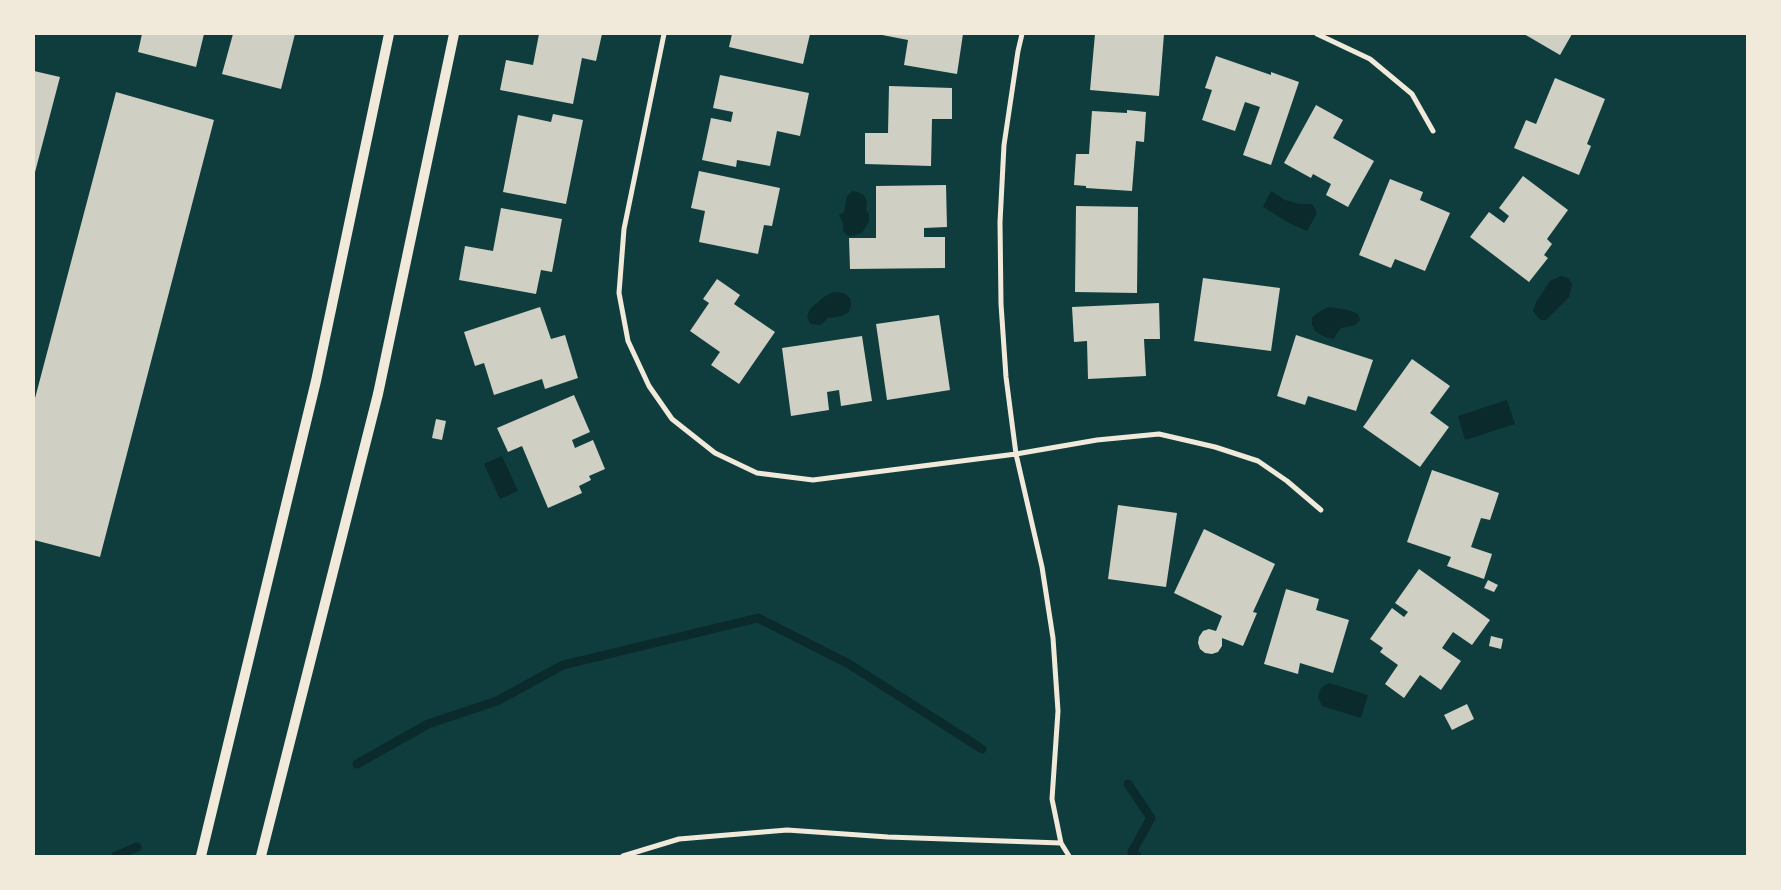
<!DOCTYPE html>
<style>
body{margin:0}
#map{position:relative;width:1781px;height:890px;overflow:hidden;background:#0f3d3e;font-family:Ubuntu,sans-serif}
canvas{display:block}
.frame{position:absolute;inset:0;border:35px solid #f1e9da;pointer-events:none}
</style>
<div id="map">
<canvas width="1781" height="890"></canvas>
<div class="frame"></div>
</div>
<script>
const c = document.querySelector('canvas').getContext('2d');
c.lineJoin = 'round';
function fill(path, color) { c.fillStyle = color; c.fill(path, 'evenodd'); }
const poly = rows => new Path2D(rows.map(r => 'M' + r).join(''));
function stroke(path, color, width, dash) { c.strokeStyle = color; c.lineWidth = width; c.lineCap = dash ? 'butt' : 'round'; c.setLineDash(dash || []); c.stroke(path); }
fill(poly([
 [852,191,858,192,864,195,867,201,866,210,869,214,869,221,862,233,852,236,848,236,843,231,843,223,839,215,844,212,847,196],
 [1271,191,1285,200,1300,204,1312,204,1317,213,1307,231,1289,223,1263,207],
 [1561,276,1568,278,1572,284,1569,297,1546,320,1540,320,1533,311,1536,302,1550,281],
 [834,292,844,293,850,298,851,304,849,312,842,316,828,318,820,325,810,324,807,317,810,309,825,296],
 [1328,307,1348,310,1358,314,1360,320,1355,325,1341,328,1333,339,1325,337,1315,331,1312,325,1312,318,1317,313],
 [1507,400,1515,424,1465,440,1458,416],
 [502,456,518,491,500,499,484,464],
 [1329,683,1368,695,1361,718,1322,706,1318,697,1321,688]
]), '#0a2a2b');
stroke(poly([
 [357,764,428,724,497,701,563,665,758,618,849,664,982,749],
 [1128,784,1151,818,1132,852,1137,856],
 [116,856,137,847]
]), '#0a2a2b', 9);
fill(poly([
 [142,34,204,34,196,67,138,52],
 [233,34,295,34,281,89,222,74],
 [539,34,602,34,596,61,582,58,573,104,500,90,506,60,533,65],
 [732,34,810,34,803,64,729,47],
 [877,34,963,34,957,74,904,65,908,40],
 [1095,34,1164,34,1159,96,1090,90],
 [1524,34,1572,34,1560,55],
 [1216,56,1271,75,1271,72,1299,82,1271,165,1243,155,1260,107,1245,102,1235,131,1202,120,1212,90,1205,88],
 [34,71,60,77,34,176],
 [720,75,809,93,800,136,777,131,770,166,737,160,736,167,702,160,711,118,731,122,733,112,713,108],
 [1555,78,1605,99,1587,144,1591,146,1579,175,1514,148,1526,120,1536,124],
 [889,86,952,88,952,119,932,119,931,166,865,164,865,133,888,133],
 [116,92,214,120,100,557,34,540,34,402],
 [1316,105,1343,120,1333,138,1374,161,1348,207,1326,195,1331,184,1313,174,1311,178,1284,163],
 [1127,110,1146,112,1144,142,1136,141,1132,191,1086,188,1086,186,1074,185,1076,154,1089,154,1092,111,1127,113],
 [553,114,583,120,566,204,503,192,518,115,551,122],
 [699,171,780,188,772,226,764,225,758,254,699,242,705,211,691,208],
 [1523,176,1568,210,1547,239,1552,244,1544,255,1548,258,1529,282,1470,237,1489,212,1504,223,1509,216,1499,208],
 [1390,179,1423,192,1420,200,1450,213,1425,271,1395,259,1391,268,1359,255],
 [946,185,947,227,924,228,924,237,945,237,945,268,850,269,849,238,876,238,876,186],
 [1076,206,1138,207,1137,293,1075,292],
 [501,208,562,219,552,272,541,270,536,294,459,280,465,246,493,251],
 [1203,278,1280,288,1271,351,1194,341],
 [717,279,740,295,734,304,775,332,739,384,711,365,720,352,690,331,709,303,703,299],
 [1159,303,1160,339,1144,339,1146,376,1088,379,1087,341,1074,342,1072,307],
 [540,307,551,339,565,335,578,378,545,389,542,379,494,395,484,363,475,366,464,332],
 [939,315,950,390,887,400,876,324],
 [1296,335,1373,360,1356,411,1308,396,1305,405,1277,396],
 [862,336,872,401,841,406,839,390,827,392,829,410,791,416,782,348],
 [1412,359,1450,386,1430,413,1449,427,1420,467,1363,427],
 [574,395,590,432,572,440,575,448,593,440,605,469,589,476,591,480,579,486,582,493,548,508,522,446,508,452,497,428],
 [436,419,446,421,442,440,432,438],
 [1432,470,1499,493,1490,520,1481,518,1471,547,1492,554,1484,579,1447,566,1451,557,1407,542],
 [1118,505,1177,513,1166,587,1108,579],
 [1204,529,1275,564,1253,612,1257,613,1243,646,1222,638,1222,646,1218,652,1212,654,1205,653,1200,649,1198,643,1199,637,1203,631,1209,629,1216,631,1222,616,1174,593],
 [1419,569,1490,620,1472,645,1453,632,1442,648,1461,661,1441,690,1420,675,1404,698,1385,684,1398,665,1380,652,1383,648,1370,639,1392,608,1404,617,1408,612,1395,603],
 [1488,580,1498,585,1494,592,1484,588],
 [1286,589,1319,599,1316,610,1349,620,1333,673,1300,663,1298,674,1264,664],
 [1491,636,1503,639,1501,649,1489,646],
 [1467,704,1474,719,1452,730,1444,715]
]), '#cfcfc3');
stroke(poly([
 [664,34,624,229,619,293,628,341,649,386,672,419,715,453,757,473,813,480,1016,454,1097,440,1159,434,1215,447,1258,461,1287,481,1321,510],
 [1022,34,1018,51,1004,145,1000,222,1001,304,1006,377,1016,454,1042,567,1053,638,1058,711,1052,799,1061,843,1069,856],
 [1317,34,1370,59,1412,94,1433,131],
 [623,856,679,839,787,830,888,837,1061,843]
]), '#f1e9da', 5);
stroke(poly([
 [201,856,316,381,389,34],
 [261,856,378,394,454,34]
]), '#f1e9da', 10);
</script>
